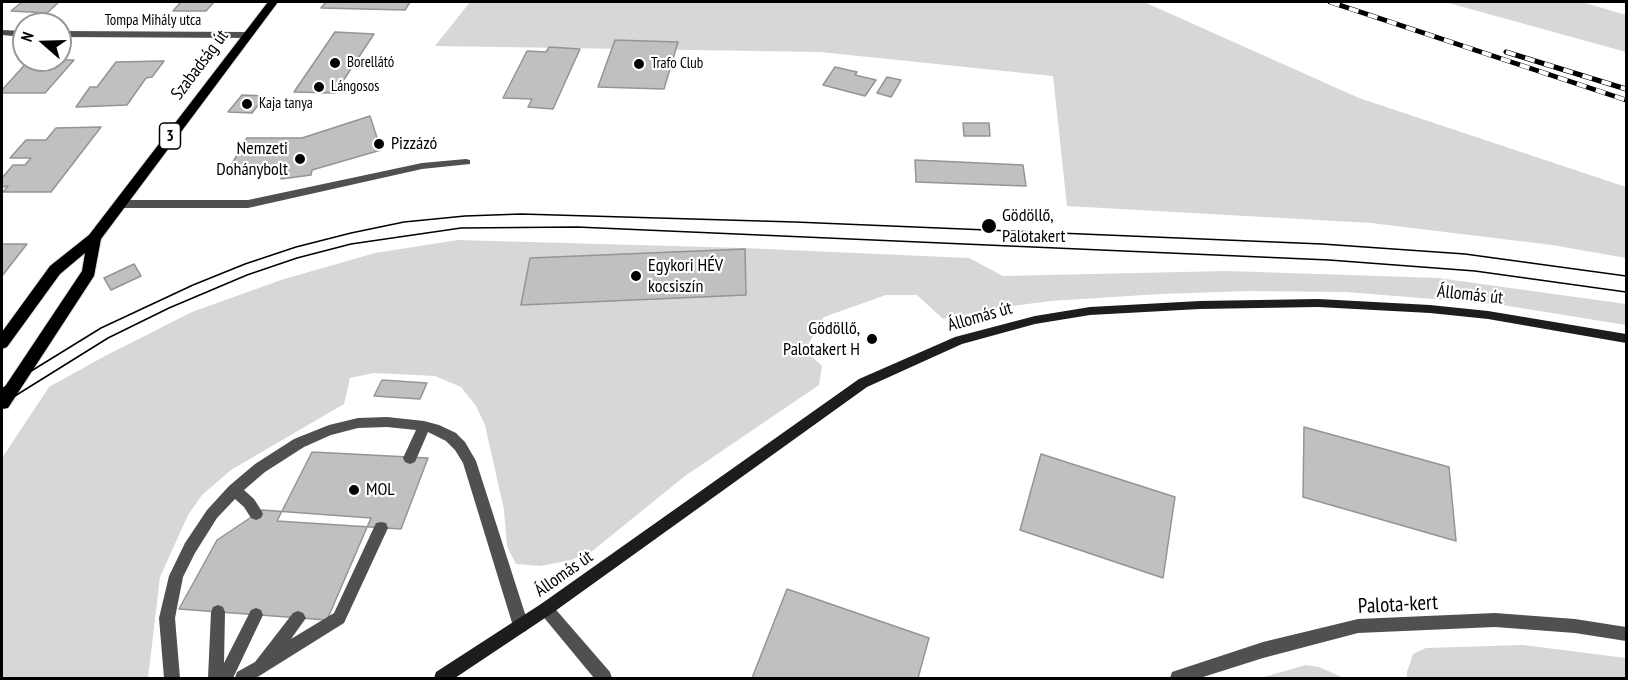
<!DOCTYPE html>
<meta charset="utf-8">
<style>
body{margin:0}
#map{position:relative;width:1628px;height:680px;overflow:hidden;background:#fff;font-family:"PT Sans Narrow",sans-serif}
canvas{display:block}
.frame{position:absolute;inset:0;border:3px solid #000;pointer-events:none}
.north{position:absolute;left:12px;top:12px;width:60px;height:60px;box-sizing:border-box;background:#fff;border:2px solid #999;border-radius:50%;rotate:290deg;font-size:16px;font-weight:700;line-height:24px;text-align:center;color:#000}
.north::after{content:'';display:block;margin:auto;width:21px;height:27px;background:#000;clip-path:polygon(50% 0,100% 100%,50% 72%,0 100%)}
</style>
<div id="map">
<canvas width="1628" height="680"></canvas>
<div class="frame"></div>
<div class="north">N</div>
</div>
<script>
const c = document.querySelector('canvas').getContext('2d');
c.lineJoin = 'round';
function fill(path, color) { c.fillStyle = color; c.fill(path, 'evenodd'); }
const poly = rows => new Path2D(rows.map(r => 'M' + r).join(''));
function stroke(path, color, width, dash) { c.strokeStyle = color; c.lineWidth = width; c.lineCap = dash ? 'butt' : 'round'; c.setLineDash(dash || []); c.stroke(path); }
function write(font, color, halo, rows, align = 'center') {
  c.font = font + ' "PT Sans Narrow",sans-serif'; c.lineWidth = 4.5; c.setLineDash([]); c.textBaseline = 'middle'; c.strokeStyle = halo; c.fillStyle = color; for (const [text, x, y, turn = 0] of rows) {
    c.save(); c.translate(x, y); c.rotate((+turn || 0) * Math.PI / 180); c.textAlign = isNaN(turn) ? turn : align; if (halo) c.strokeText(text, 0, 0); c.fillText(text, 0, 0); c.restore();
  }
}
fill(poly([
 [470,2,1144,2,1359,98,1626,187,1626,258,1552,245,1371,223,1067,206,1053,76,820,52,435,46],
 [1445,2,1582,2,1626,15,1626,52],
 [458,240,743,248,969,258,1003,276,1227,271,1438,278,1626,304,1626,325,1496,304,1346,292,1248,291,1160,294,1050,301,998,308,943,319,917,295,886,295,824,317,805,350,822,366,819,385,685,476,591,552,571,560,540,566,516,564,507,546,504,510,485,425,476,406,461,387,435,376,374,373,350,378,344,404,231,470,202,495,188,515,160,577,148,678,2,678,2,458,49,387,105,356,192,312,281,280,375,253],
 [1523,645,1626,658,1626,678,1407,678,1407,672,1413,654,1426,648],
 [1306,665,1319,667,1344,678,1260,678]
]), '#d7d7d7');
const building = poly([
 [22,2,59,2,47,13,11,11,22,2],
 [181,2,214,2,206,11,173,11,181,2],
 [326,2,410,2,405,10,321,8,326,2],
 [335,32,374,34,335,93,294,92,335,32],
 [615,40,678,42,664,89,598,87,615,40],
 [549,47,580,49,553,109,528,107,532,99,503,98,527,51,546,52,549,47],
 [29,60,74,60,45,93,2,93,2,90,29,60],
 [164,61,152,77,146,78,127,105,76,107,90,87,97,87,116,62,164,61],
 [835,67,857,72,855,75,876,80,865,96,823,85,835,67],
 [887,77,901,80,891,97,877,93,887,77],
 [242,95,265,96,252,113,228,112,242,95],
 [370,116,381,150,312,170,311,175,281,179,282,174,226,174,247,138,302,138,370,116],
 [963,123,989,123,990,136,964,136,963,123],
 [101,127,51,192,3,192,8,186,2,187,2,178,13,165,25,165,31,158,10,158,26,140,46,140,56,128,101,127],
 [915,160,1023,165,1026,186,916,182,915,160],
 [2,244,27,244,2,276,2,244],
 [745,249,746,295,521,305,530,258,745,249],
 [134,264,141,276,111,290,104,278,134,264],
 [382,380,427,383,420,399,374,396,382,380],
 [1304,427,1449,467,1456,541,1303,497,1304,427],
 [312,452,428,458,401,529,277,521,312,452],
 [1041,454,1175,497,1163,578,1020,530,1041,454],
 [262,510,371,518,327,620,179,609,217,540,262,510],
 [787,589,929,638,918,678,752,678,787,589]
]);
fill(building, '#c0c0c0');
stroke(building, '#949494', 1.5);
const primary = poly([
 [268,2,278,2,101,239,94,276,8,408,2,409,2,391,82,271,85,253,60,274,7,347,2,349,2,332,50,266,89,235,268,2]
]);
stroke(primary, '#dbdbdb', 2);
fill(poly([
 [387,417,424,421,439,425,456,433,465,442,476,461,529,626,526,631,521,633,516,631,513,626,463,463,455,450,446,441,428,432,415,462,410,464,405,462,403,458,416,430,387,427,358,428,331,435,304,447,265,472,244,490,254,499,261,510,263,514,261,518,256,520,251,518,244,507,235,499,217,518,195,553,183,577,175,618,180,678,164,678,159,618,169,576,185,543,207,510,229,486,255,464,294,439,329,425,358,418,387,417],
 [381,522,386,523,388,528,344,623,256,678,235,678,237,672,255,662,293,613,298,611,303,613,306,618,291,639,334,613,376,523,381,522],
 [218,605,223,607,225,612,224,663,251,610,256,608,261,610,263,615,233,678,208,678,211,612,213,607,218,605]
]), '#505050');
fill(poly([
 [2,30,24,31,24,37,2,35,2,30],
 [60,31,247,32,251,35,247,38,60,37,60,31],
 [546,602,551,604,610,672,612,678,594,678,541,614,539,609,541,604,546,602],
 [1495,613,1575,619,1626,627,1626,641,1575,633,1495,627,1358,633,1263,658,1200,678,1170,678,1172,672,1178,670,1263,642,1358,619,1495,613]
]), '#505050');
fill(poly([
 [466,159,470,160,470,164,422,169,248,208,119,208,114,204,119,200,248,200,422,163,466,159]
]), '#505050');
fill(poly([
 [1318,299,1430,305,1488,311,1626,334,1626,343,1488,319,1430,313,1318,307,1200,309,1090,315,1035,324,962,344,867,387,551,614,455,678,434,678,436,672,541,604,859,379,955,337,1035,316,1090,307,1200,301,1318,299]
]), '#1d1d1d');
fill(primary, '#000');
stroke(poly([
 [2,389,101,328,193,285,245,264,296,247,351,233,404,222,465,216,521,214,795,222,1322,244,1465,254,1626,276],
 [2,404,108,338,169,308,247,275,297,258,351,244,461,228,577,227,1329,260,1475,271,1626,292]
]), '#000', 1.5);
const rail = poly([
 [1330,2,1626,100],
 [1506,52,1626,89]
]);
stroke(rail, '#000', 5);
stroke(rail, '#fff', 4, [10]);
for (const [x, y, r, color] of [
 [335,63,6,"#000"],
 [639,64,6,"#000"],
 [319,87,6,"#000"],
 [247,104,6,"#000"],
 [379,144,6,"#000"],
 [300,159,6,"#000"],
 [989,226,8,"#000"],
 [636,276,6,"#000"],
 [872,339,6,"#000"],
 [354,490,6,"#000"]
]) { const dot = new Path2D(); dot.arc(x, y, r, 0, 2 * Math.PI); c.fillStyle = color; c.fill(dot); stroke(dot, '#fff', 2); }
write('15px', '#000', '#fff', [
 ["Tompa Mihály utca",153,21]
]);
write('15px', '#000', '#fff', [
 ["Borellátó",347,63],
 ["Trafo Club",651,64],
 ["Lángosos",331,87],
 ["Kaja tanya",259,104]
], 'left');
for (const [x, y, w] of [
 [170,136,21]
]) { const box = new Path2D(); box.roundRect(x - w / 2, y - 13, w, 26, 4.5); c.fillStyle = '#fff'; c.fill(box); stroke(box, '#000', 1.5); }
write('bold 16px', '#000', null, [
 ["3",170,136]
]);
write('18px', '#000', '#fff', [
 ["Szabadság út",200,65,-53],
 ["Állomás út",1470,295,6],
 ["Állomás út",980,317,-16],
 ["Állomás út",564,574,-35]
]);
write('18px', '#000', '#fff', [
 ["Pizzázó",391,144],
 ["Nemzeti",288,149,"right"],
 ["Dohánybolt",288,170,"right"],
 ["Gödöllő,",1002,216],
 ["Palotakert",1002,237],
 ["Egykori HÉV",648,266],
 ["kocsiszín",648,287],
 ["Gödöllő,",860,329,"right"],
 ["Palotakert H",860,350,"right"],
 ["MOL",366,490]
], 'left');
write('21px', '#000', '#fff', [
 ["Palota-kert",1398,605,-3]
]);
</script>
